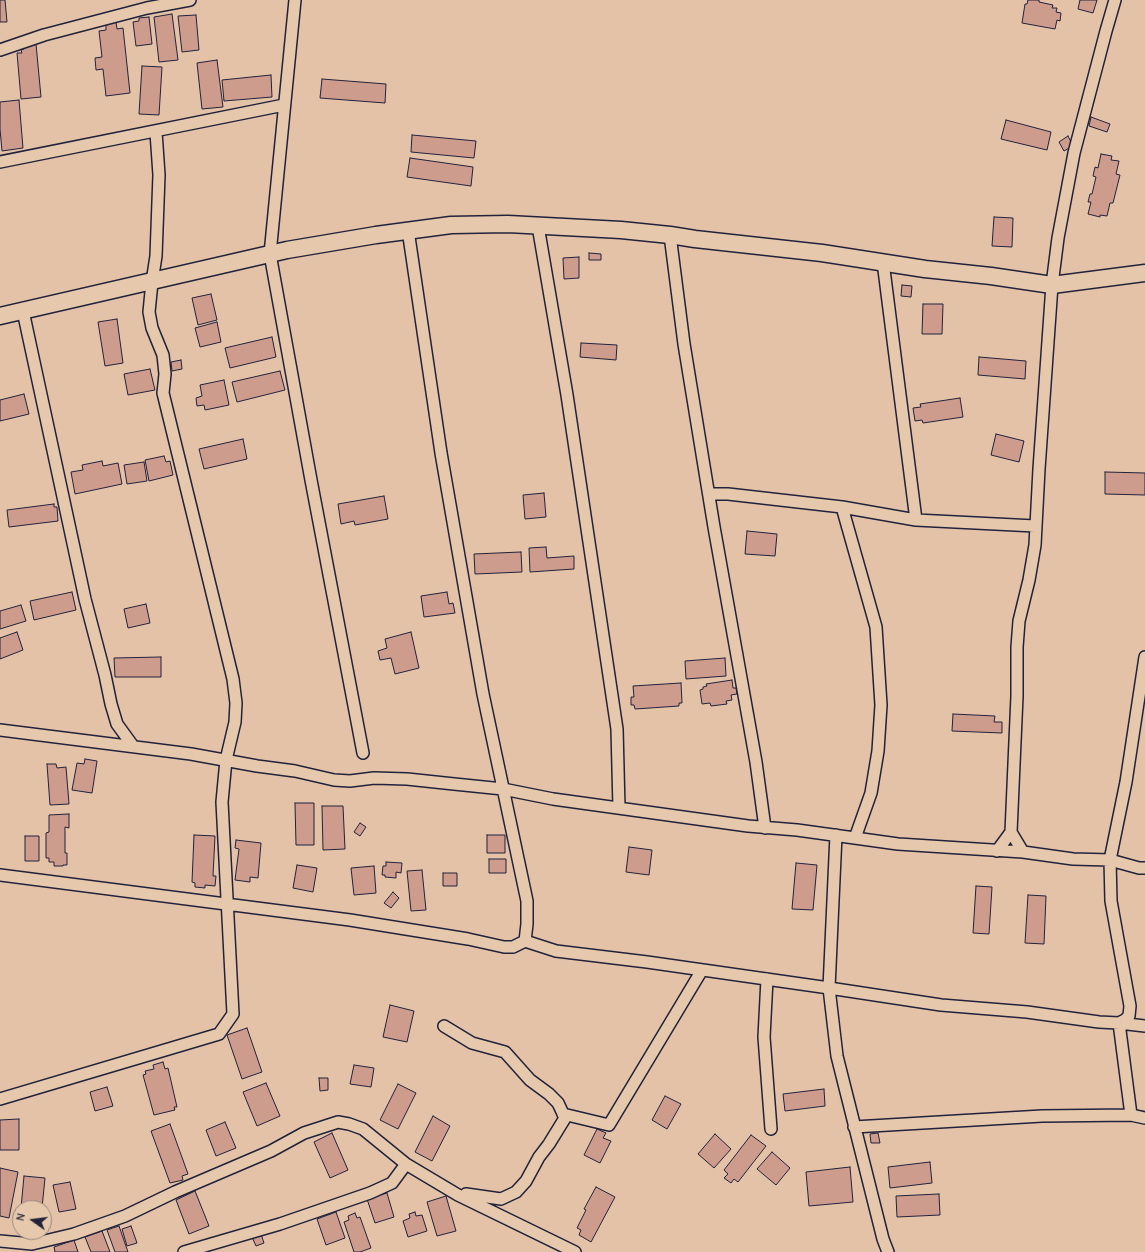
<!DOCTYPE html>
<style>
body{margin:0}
#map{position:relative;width:1145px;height:1252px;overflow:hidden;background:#e4c2a8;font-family:"Comic Neue",sans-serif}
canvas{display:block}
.north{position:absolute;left:12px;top:1200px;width:40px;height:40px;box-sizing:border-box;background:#e6c9ad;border:1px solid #98867f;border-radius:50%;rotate:284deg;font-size:11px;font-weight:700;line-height:16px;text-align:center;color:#22223b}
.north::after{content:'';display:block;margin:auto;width:14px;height:18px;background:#22223b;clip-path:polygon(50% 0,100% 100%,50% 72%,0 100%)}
</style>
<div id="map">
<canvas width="1145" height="1252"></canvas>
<div class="north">N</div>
</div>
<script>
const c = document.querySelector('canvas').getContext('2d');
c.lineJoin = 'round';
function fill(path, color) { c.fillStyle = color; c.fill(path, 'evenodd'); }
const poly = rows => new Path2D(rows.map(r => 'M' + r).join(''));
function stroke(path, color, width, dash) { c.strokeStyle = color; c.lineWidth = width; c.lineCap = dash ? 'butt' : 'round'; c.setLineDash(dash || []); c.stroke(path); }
const building = poly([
 [0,0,5,0,7,22,0,22,0,0],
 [1028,0,1039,0,1039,2,1053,5,1052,8,1057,8,1056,12,1061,13,1060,21,1057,20,1055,29,1022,23,1025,4,1027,4,1028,0],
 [1080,0,1097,0,1093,13,1078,9,1080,0],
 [172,14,178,60,159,62,154,17,172,14],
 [196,15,199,50,182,52,178,16,196,15],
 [149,17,152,44,136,46,133,22,139,21,139,18,149,17],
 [116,22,117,29,123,28,130,93,106,96,103,69,96,70,95,58,102,57,99,31,106,30,106,24,116,22],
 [36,44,41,97,21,99,17,53,22,53,21,50,24,49,24,48,27,47,27,45,36,44],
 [217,60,223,107,202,109,197,63,217,60],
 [142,66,162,67,159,115,139,114,142,66],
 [271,75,272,97,224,101,222,80,271,75],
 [322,79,386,84,385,103,320,98,322,79],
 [19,100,23,148,2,151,0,129,0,102,19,100],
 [1091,117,1110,124,1107,132,1089,126,1091,117],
 [1006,120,1051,132,1047,150,1001,139,1006,120],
 [412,135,476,141,474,158,411,152,412,135],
 [1068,136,1073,146,1064,151,1059,142,1068,136],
 [1101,154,1112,156,1111,160,1119,161,1116,174,1120,175,1113,203,1110,203,1107,216,1100,215,1100,217,1088,214,1091,202,1088,202,1090,194,1092,194,1096,177,1093,176,1095,167,1098,168,1101,154],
 [410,158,473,167,471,186,407,177,410,158],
 [994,217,1013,218,1012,247,992,246,994,217],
 [589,253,601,254,601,260,589,260,589,253],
 [579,257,579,278,564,279,563,258,579,257],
 [902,285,912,286,911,297,901,296,902,285],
 [211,294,217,320,198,325,192,298,211,294],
 [923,304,943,304,942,334,922,334,923,304],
 [117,319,123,363,105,366,98,322,117,319],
 [217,322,221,342,200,347,195,328,217,322],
 [272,337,276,357,230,368,225,348,272,337],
 [581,343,617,345,616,360,580,357,581,343],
 [979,357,1026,361,1025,379,978,375,979,357],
 [181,360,182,369,172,371,171,362,181,360],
 [150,369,155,390,128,395,124,374,150,369],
 [280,371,285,390,237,402,232,382,280,371],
 [224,380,229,405,205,410,204,405,197,406,196,398,202,396,200,385,224,380],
 [24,394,29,414,0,421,0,400,24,394],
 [960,398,963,417,923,423,922,420,915,421,913,408,921,407,920,404,960,398],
 [996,434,1024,441,1019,462,991,455,996,434],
 [243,439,247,459,204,469,199,449,243,439],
 [164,456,166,462,170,461,173,475,149,481,145,460,164,456],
 [102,461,103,466,118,463,122,484,75,494,71,472,83,470,82,465,102,461],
 [144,462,147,481,127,484,124,465,144,462],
 [1105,472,1145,473,1145,495,1105,494,1105,472],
 [544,493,546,517,525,519,523,495,544,493],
 [384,496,388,519,355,525,354,521,341,524,338,504,384,496],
 [54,504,54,507,57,507,58,521,9,527,7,510,54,504],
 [747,531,777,534,775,556,745,554,747,531],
 [546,547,547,558,574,556,574,569,530,572,529,548,546,547],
 [521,552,522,572,475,574,474,554,521,552],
 [72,592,76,610,34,620,30,601,72,592],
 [447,592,449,604,453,603,455,613,424,617,421,596,447,592],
 [146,604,150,623,128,628,124,609,146,604],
 [21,605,26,621,0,629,0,611,21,605],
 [17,632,23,650,0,659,0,638,17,632],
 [411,632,419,668,395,674,391,658,380,660,378,651,387,648,385,639,411,632],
 [161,657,161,677,115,677,114,658,161,657],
 [725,658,726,676,686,679,685,661,725,658],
 [732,680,733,688,736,688,737,694,731,695,732,700,726,701,727,704,711,706,710,703,702,704,700,690,703,689,703,687,707,686,706,684,732,680],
 [681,683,682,703,679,703,679,706,635,709,634,705,631,705,631,697,634,697,633,686,681,683],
 [953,714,995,716,994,722,1002,722,1002,733,952,731,953,714],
 [85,759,97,761,92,793,72,790,77,763,84,764,85,759],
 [47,764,56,764,57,768,66,767,69,804,50,805,47,764],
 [295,803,314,803,314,845,296,845,295,803],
 [322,806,343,806,345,849,323,850,322,806],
 [69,814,69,828,65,827,65,853,67,853,67,865,63,865,63,866,54,866,54,862,49,862,49,858,46,858,46,833,49,832,49,815,69,814],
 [360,823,366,827,360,836,354,832,360,823],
 [194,835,215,836,213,876,216,876,215,886,205,885,205,888,195,887,195,883,192,882,194,835],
 [487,835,505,835,505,853,487,853,487,835],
 [25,836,39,836,39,861,25,861,25,836],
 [236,840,261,843,258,878,250,877,250,882,235,880,239,849,235,848,236,840],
 [629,847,652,850,649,875,626,872,629,847],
 [489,859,506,859,506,873,489,873,489,859],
 [386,862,402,863,401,873,396,872,396,878,385,877,385,875,382,875,383,866,386,866,386,862],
 [796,863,817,865,813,910,792,909,796,863],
 [297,865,317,868,313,892,293,888,297,865],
 [374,866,376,893,354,895,351,868,374,866],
 [422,870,426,910,411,911,407,871,422,870],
 [443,873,457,873,457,886,443,886,443,873],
 [976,886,992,887,989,934,973,933,976,886],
 [393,892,399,898,391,908,384,903,393,892],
 [1028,895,1046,896,1044,944,1025,943,1028,895],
 [390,1005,414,1011,407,1042,383,1037,390,1005],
 [247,1028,262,1072,242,1079,227,1035,247,1028],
 [163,1062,165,1069,168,1068,177,1107,174,1107,175,1110,154,1115,143,1075,146,1074,145,1071,154,1069,153,1065,163,1062],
 [354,1065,374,1068,371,1087,350,1084,354,1065],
 [319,1078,328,1078,328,1090,320,1091,319,1078],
 [266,1083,280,1116,257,1126,243,1092,266,1083],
 [398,1084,416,1093,398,1129,380,1120,398,1084],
 [107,1087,113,1106,95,1111,90,1092,107,1087],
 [824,1089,825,1106,785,1111,783,1094,824,1089],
 [665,1096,681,1104,667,1129,652,1120,665,1096],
 [433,1116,450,1126,432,1161,415,1152,433,1116],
 [19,1119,19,1150,0,1150,0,1120,19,1119],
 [225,1122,236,1148,216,1156,206,1130,225,1122],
 [170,1124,188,1174,182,1176,183,1180,170,1183,151,1131,170,1124],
 [597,1129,606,1133,603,1138,611,1141,600,1163,584,1155,597,1129],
 [332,1133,348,1170,330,1178,314,1142,332,1133],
 [878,1133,880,1143,871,1143,870,1134,878,1133],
 [715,1134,731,1149,714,1168,698,1154,715,1134],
 [751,1135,766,1146,738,1182,734,1179,731,1183,724,1178,728,1174,724,1170,751,1135],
 [772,1152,790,1168,776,1185,757,1169,772,1152],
 [930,1162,932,1183,890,1188,888,1167,930,1162],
 [850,1167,853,1202,809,1206,806,1172,850,1167],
 [0,1168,18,1172,9,1218,0,1216,0,1168],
 [24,1176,45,1178,42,1208,21,1208,24,1176],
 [70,1182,76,1209,59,1212,53,1185,70,1182],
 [596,1187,615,1197,591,1242,579,1235,581,1230,577,1228,586,1210,584,1209,596,1187],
 [195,1191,209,1226,189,1234,176,1200,195,1191],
 [387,1193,394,1217,375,1223,367,1199,387,1193],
 [939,1194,940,1215,897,1217,896,1196,939,1194],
 [446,1196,456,1231,437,1236,427,1202,446,1196],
 [336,1212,345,1238,326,1245,317,1219,336,1212],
 [415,1212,416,1216,422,1215,427,1231,408,1237,403,1221,410,1218,409,1214,415,1212],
 [355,1213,357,1218,360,1217,371,1248,360,1252,354,1252,344,1222,349,1220,348,1216,355,1213],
 [119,1226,128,1252,115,1252,107,1230,119,1226],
 [131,1226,137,1243,127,1246,122,1229,131,1226],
 [102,1231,110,1252,91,1252,85,1237,102,1231],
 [261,1234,264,1243,256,1246,252,1237,261,1234],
 [74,1240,78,1252,55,1252,54,1247,74,1240]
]);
fill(building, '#ce9c8d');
stroke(building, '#22223b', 1);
const street = poly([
 [295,0,270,254,311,480,363,753],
 [0,50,44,35,147,8,190,0],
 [0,162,284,105],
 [538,226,567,395,617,729,619,808],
 [408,230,441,453,483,694,527,901,527,924,525,941,556,951,647,962,829,988,941,1005,1027,1012,1099,1022,1119,1023,1125,1020,1129,1016,1130,1006,1111,901,1110,860,1126,782,1145,657],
 [670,235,684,344,714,527,756,762,765,828],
 [883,262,916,520],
 [23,311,85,599,105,675,111,704,117,724,133,746],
 [709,494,728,494,842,507,916,520,1035,526],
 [842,507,876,627,881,705,878,751,871,793,855,838],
 [0,730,191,754,257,766,295,771,334,780,350,781,374,778,407,779,454,784,503,789,553,799,748,826,797,830,898,844,1023,852,1073,859,1110,860,1139,868,1145,868],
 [836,835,829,988,837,1056,883,1239,888,1252],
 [997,851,1011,832],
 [1023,852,1011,832,1017,696,1017,647,1019,621,1029,580,1035,545,1039,469,1052,285,1058,238,1074,153,1106,31,1115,0],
 [0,875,350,920,468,939,504,947,513,947,525,941],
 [767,979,764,1037,771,1129],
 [444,1026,472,1043,505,1052,530,1080,549,1094,558,1103,565,1118,549,1144,539,1157,526,1181,516,1192,501,1199,466,1194],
 [0,1099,219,1034,233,1014,222,802,226,760,235,722,236,703,233,679,163,393,165,374,163,355,152,328,149,312,152,282,156,256,159,175,156,132],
 [563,1114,609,1125,702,970],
 [1131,1115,1119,1023,1145,1026],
 [854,1127,1042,1116,1131,1115,1145,1118],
 [0,1241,32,1244,74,1234,125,1216,175,1192,271,1151,304,1133,338,1122,349,1124,363,1129,406,1164,458,1195,575,1252],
 [184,1252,280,1224,370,1193,392,1183,406,1164]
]);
const secondary = poly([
 [0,316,287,250,376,235,451,225,508,224,621,230,670,235,695,239,822,253,925,269,991,276,1052,285,1145,273]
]);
stroke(street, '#22223b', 14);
stroke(secondary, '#22223b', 19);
stroke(street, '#e6c9ad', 11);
stroke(secondary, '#e6c9ad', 16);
</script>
